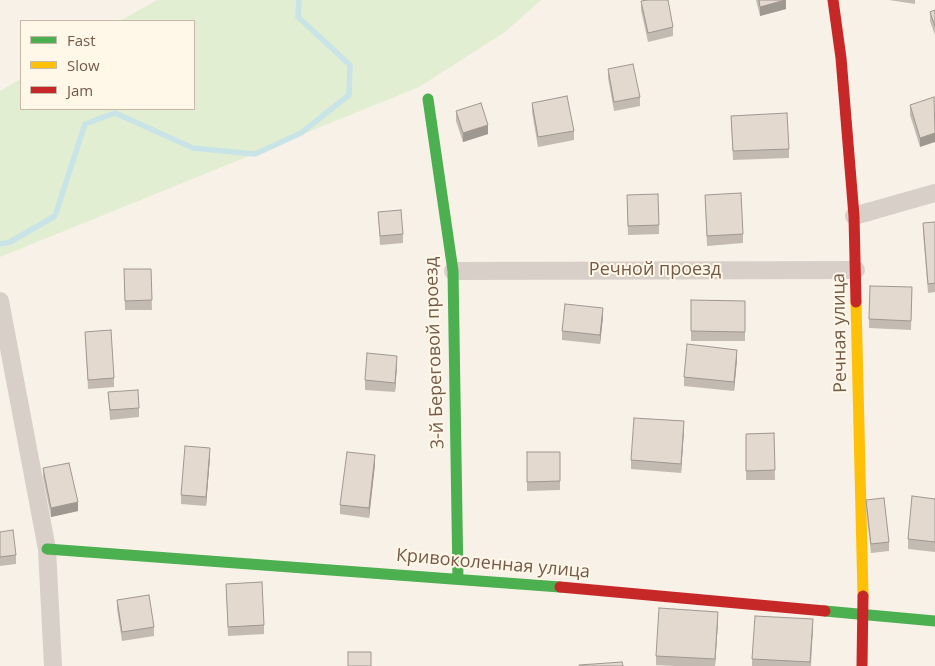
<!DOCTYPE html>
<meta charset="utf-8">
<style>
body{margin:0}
#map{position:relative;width:935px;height:666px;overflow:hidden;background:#f7f1e7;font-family:"Open Sans",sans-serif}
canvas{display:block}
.legend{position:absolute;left:20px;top:20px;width:175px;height:90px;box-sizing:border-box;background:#fff7e8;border:1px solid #c8b8a8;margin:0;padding:6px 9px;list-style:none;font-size:15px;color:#755947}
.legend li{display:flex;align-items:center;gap:10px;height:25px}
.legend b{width:25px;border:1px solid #c8b8a8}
</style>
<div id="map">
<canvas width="935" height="666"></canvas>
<ul class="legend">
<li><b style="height:6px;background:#4caf50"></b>Fast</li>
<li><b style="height:6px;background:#ffc107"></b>Slow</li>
<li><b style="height:6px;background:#c62828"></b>Jam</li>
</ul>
</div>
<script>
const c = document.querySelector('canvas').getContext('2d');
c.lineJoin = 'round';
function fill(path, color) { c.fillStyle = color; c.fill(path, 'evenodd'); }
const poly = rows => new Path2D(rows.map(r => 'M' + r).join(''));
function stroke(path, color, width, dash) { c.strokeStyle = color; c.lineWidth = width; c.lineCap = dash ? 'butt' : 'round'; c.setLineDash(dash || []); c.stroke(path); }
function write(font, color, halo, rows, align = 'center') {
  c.font = font + ' "Open Sans",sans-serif'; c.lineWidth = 4; c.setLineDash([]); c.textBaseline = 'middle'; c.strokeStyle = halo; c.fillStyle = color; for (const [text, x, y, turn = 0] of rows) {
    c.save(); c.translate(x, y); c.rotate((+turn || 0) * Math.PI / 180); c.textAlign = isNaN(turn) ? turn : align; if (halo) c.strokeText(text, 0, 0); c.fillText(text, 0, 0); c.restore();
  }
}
fill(poly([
 [157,0,541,0,505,32,419,87,0,257,0,91,21,79,21,109,194,109,194,21,120,21]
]), '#e1eed1');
stroke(poly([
 [0,244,10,242,55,216,85,124,115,113,193,148,255,154,301,133,349,95,350,65,298,17,299,0]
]), '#c9e4e7', 5.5);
stroke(poly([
 [854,216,935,193],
 [453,271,856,270],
 [0,301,47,549,53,666]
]), '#d8cfc9', 18);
stroke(poly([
 [428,99,453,271,458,579],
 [47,549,560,587],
 [825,611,935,621]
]), '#4caf50', 11);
stroke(poly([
 [856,302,863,596]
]), '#ffc107', 11);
stroke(poly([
 [833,0,841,58,854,216,856,302],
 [560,587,825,611],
 [862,666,863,596]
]), '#c62828', 11);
fill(poly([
 [756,0,786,0,786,9,760,16],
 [889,0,915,0,915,4],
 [641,1,673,27,673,36,648,42,641,10],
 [935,10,935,35,930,21,930,12],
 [608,69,640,97,640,106,614,111,608,78],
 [935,99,920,147,910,115,910,105],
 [532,103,574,131,574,140,538,147,532,112],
 [456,111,488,134,463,142,456,121],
 [731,116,789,149,789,158,733,160],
 [705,195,743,234,743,243,707,246],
 [627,204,659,225,659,234,628,235],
 [378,212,403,234,403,243,380,245],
 [935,222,935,292,928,293,923,232,923,223],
 [124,269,151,269,152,310,125,310],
 [912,287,911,330,869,328,869,319],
 [691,300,745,301,745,341,691,341],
 [603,317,600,344,562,340,562,331],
 [85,332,114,378,114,387,88,389],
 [737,359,734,391,684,386,684,377],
 [397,365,395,392,365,390,365,380],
 [108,392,139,408,139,417,110,420],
 [684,430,681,473,631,469,631,460],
 [774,433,775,480,746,480,746,434],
 [527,452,560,452,560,490,527,491],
 [210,457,206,506,181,504,181,495],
 [375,464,369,518,340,514,340,505],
 [43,468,78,511,51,517,43,477],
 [935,499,935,552,908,549,908,539],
 [866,500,889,542,889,551,871,553,866,509],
 [0,532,16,555,16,564,0,566],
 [226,584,264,625,264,634,228,636],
 [117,600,154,627,154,636,122,641,117,609],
 [718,621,715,666,674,666,656,665,656,656],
 [813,628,811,666,752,666,752,659]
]), '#c3bbb2');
fill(poly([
 [786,0,786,9,760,16,760,7],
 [488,125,488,134,463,142,463,133],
 [935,133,935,142,920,147,920,138],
 [603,308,603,317,600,344,600,335],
 [737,350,737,359,734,391,734,382],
 [397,356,397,365,395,392,395,383],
 [684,421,684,430,681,473,681,464],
 [210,448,210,457,206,506,206,497],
 [375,455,375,464,369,518,369,508],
 [78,502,78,511,51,517,51,508],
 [718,612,718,621,715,666,715,659],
 [813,619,813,628,810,666]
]), '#9f9891');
const building = poly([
 [647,0,668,0,673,27,648,33,641,1,647,0],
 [759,0,785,0,760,7,759,0],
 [935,10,935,26,930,12,935,10],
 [633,64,640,97,614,102,608,69,633,64],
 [567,96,574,131,538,137,532,103,567,96],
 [934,97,935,133,920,138,910,105,934,97],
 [481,103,488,125,463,133,456,111,481,103],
 [787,113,789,149,733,151,731,116,787,113],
 [741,193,743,234,707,236,705,195,741,193],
 [658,194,659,225,628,226,627,195,658,194],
 [401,210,403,234,380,236,378,212,401,210],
 [935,222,935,283,928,284,923,223,935,222],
 [124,269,151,269,152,300,125,301,124,269],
 [870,286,912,287,911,321,869,319,870,286],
 [691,300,745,301,745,332,691,331,691,300],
 [565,304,603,308,600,335,562,331,565,304],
 [111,330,114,378,88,380,85,332,111,330],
 [687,344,737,350,734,382,684,377,687,344],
 [367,353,397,356,395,383,365,380,367,353],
 [138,390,139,408,110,410,108,392,138,390],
 [634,418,684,421,681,464,631,460,634,418],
 [774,433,775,470,746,471,746,434,774,433],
 [185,446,210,448,206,497,181,495,185,446],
 [347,452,375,455,369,508,340,505,347,452],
 [527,452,560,452,560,481,527,482,527,452],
 [69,463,78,502,51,508,43,468,69,463],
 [912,496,935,499,935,542,908,539,912,496],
 [884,498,889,542,871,544,866,500,884,498],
 [13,530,16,555,0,557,0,532,13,530],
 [262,582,264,625,228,627,226,584,262,582],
 [149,595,154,627,122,632,117,600,149,595],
 [659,608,718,612,715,659,656,656,659,608],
 [755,616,813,619,810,662,752,659,755,616],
 [348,652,371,652,371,666,348,666,348,652],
 [622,662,623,666,579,666,579,665,622,662]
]);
fill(building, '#e3d9cf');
stroke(building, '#9f9891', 1);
write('18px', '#755947', '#fff7e8', [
 ["Речной проезд",655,270],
 ["Речная улица",840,333,-91],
 ["3-й Береговой проезд",435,353,-92],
 ["Кривоколенная улица",493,564,5]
]);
</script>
